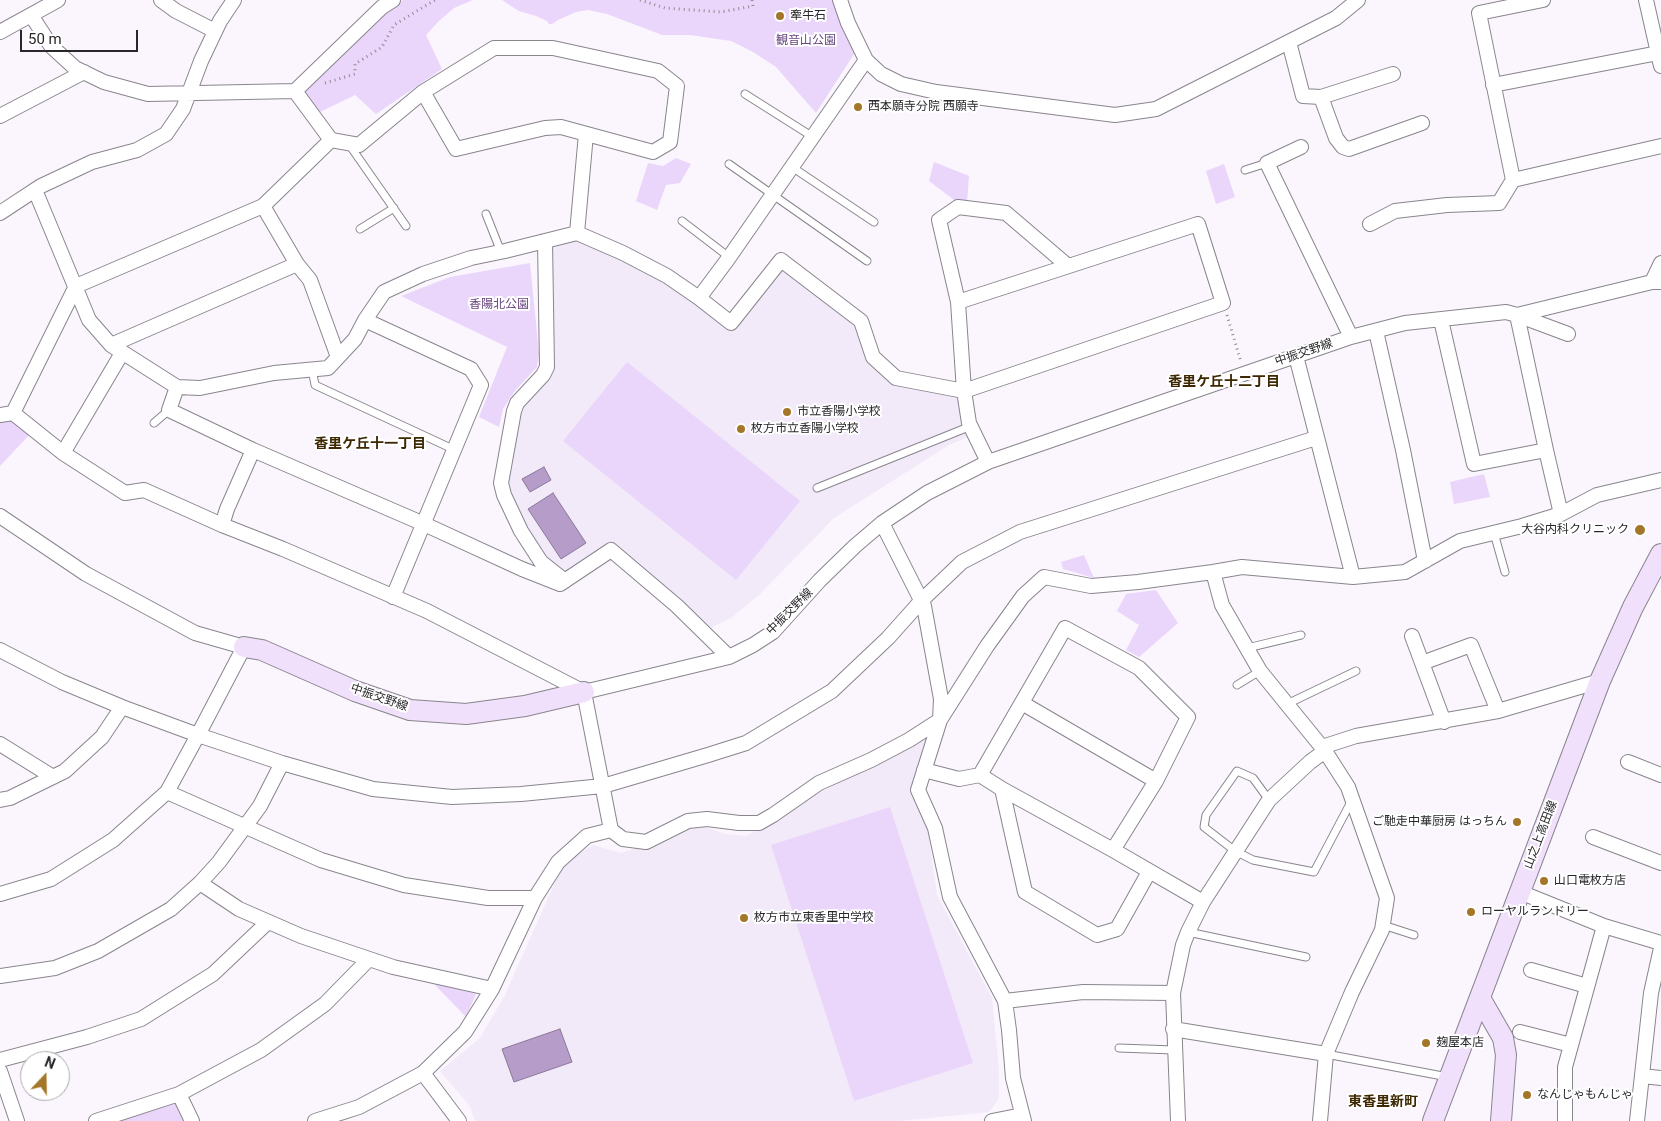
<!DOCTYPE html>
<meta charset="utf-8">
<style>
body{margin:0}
#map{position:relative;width:1661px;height:1121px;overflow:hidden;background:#fbf5fe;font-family:Roboto,sans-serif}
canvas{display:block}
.north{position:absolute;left:20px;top:1051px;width:50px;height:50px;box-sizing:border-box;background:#fff;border:1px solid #a9a9aa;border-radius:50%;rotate:21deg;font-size:14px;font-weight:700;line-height:20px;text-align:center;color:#29272b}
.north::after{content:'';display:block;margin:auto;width:18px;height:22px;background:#a37628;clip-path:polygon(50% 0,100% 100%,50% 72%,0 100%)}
.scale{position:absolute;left:20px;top:30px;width:118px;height:22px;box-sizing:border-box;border:2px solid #29272b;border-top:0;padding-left:6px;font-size:15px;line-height:18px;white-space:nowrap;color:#29272b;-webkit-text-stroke:4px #fff;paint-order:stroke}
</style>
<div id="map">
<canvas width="1661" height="1121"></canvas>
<div class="north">N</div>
<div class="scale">50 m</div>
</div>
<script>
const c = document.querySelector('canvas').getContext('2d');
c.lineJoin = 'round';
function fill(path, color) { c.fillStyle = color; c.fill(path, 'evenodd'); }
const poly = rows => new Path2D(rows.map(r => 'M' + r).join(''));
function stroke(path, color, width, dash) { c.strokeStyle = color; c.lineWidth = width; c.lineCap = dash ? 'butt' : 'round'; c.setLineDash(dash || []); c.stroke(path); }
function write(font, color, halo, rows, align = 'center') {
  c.font = font + ' Roboto,"Noto Sans JP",sans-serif'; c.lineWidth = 4; c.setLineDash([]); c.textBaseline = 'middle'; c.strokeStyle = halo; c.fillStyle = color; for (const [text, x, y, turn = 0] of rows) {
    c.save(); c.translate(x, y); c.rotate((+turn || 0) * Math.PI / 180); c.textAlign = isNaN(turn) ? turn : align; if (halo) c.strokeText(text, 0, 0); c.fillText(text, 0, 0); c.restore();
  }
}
fill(poly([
 [577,237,621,256,676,290,731,329,781,265,858,323,895,381,962,395,972,435,949,445,834,518,760,594,731,618,706,630,612,547,565,578,543,560,507,494,505,474,516,412,545,376,547,244],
 [926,737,911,788,928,832,937,895,992,998,999,1070,999,1098,989,1112,898,1121,475,1121,470,1106,440,1071,480,1038,505,995,564,862,593,845,621,853,663,840,699,825,725,834,746,836,804,801]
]), '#f2e9f9');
fill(poly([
 [403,0,473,0,454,8,439,21,426,35,442,69,376,114,355,95,320,112,302,92,386,12],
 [502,0,835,0,856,51,816,113,776,67,753,52,731,41,690,35,662,35,607,14,588,10,576,12,558,20,552,24,549,24,547,21,536,16,519,11],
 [676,158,691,164,680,183,666,185,657,210,636,201,648,163,663,166],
 [934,162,969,176,967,203,958,203,929,181],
 [1224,164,1235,197,1216,204,1206,171],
 [530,263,539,353,537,367,514,392,503,409,499,427,479,417,507,347,401,296,450,277],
 [627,362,800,501,736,580,563,441],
 [0,414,32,432,0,466],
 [1484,474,1490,497,1454,504,1450,482],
 [1084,555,1094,578,1063,569,1061,562],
 [1156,590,1178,623,1139,657,1126,650,1139,625,1117,611,1126,594],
 [890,807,973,1063,854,1101,771,845],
 [432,982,476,994,466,1017],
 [179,1094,192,1121,96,1121]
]), '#ebd6fb');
const water = poly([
 [544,467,551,480,530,492,522,479,544,467],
 [553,493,586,543,561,559,528,509,553,493],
 [560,1029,572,1062,514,1082,502,1049,560,1029]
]);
fill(water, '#b69cc8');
stroke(water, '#8c7999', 1);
const lane = poly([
 [745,94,813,137],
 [348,143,406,226],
 [729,164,867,261],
 [792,167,874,222],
 [1245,170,1267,163],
 [486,214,501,252],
 [682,221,729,257],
 [360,229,394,208],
 [312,369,315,385,455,450],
 [154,423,169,410],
 [817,488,971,426],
 [1494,533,1505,572],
 [1247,648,1301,635],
 [1237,685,1260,671],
 [1287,704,1356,671],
 [1269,800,1253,778,1237,771,1206,815,1204,827,1235,851,1253,860,1314,872,1352,800],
 [1383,925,1414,935],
 [1188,932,1306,957],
 [1119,1048,1174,1050],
 [1326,1054,1448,1077]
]);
const street = poly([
 [161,0,176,11,215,31],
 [840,0,848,23,866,60,881,74,901,84,936,92,1115,115,1156,109,1336,18,1358,0],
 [1543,0,1479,13,1513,180,1661,146],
 [1646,0,1661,66],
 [31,15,51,46,75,68,104,82,148,94,295,91,382,7,393,0],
 [0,32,58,0],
 [1289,42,1303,96,1321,97,1336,138,1343,147,1349,149,1422,123],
 [866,60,728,259,699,298,731,323,781,260,861,321,873,357,896,378,964,391,958,302],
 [1493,85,1658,53],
 [295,91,331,140,359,145,423,92,494,48,553,48,658,71,677,86,670,142,653,152,561,127,545,128,456,149,423,92],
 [1321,97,1393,74],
 [0,116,84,72],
 [1301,147,1267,163,1351,337],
 [35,190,89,320,111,345,177,387],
 [263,206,297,264,310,280,338,357],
 [0,213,41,186,92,162,137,150,166,134,183,109,201,61,220,21,234,0],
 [1370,224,1395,211,1447,205,1499,203,1513,180],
 [577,233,586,134],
 [545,241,547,367,543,375,517,403,514,411,501,483,504,495,521,531,541,562,565,581],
 [1652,282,1661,263],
 [699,298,667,276,623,253,577,233,505,251,471,258,423,274,384,292,365,320,355,339,328,368,274,373,200,388,177,387,169,410,253,450,424,524,522,569,560,584,611,550,677,606,729,657],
 [1517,315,1546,450,1561,514],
 [1517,315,1652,282,1661,282],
 [365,320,471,369,481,385,393,597],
 [1441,320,1474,464,1546,450],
 [1376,331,1403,450,1425,561],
 [111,345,297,264],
 [1296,356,1353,577],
 [0,415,13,413],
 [253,450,227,509,222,525,283,549,427,611,584,692],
 [63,453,122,353],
 [988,462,969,423,964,391,1223,303,1198,224,958,302,939,220,958,207,1006,213,1068,266],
 [0,516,86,574,195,633,244,647,198,735,122,707,62,682,0,650],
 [882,523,924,606,941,699,940,720,918,790,935,828,950,897,1005,1001,1009,1030,1013,1078,1024,1121],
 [222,525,144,490,125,493,63,453,13,413,76,286,263,206,331,140],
 [1213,572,1222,605,1260,671,1325,751,1348,787,1387,898,1382,930,1352,992,1326,1054,1320,1121],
 [1412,636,1444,722],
 [1422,663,1471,645,1498,711],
 [584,692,611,830,623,839,646,842,688,821,707,819,739,823,759,823,773,815,819,783,871,760,909,740,940,720,987,646,1023,596,1044,577,1091,586,1138,582,1213,572,1242,567,1353,577,1405,572,1460,541,1522,526,1561,514,1597,495,1661,480],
 [584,692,729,657,753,645,773,632,820,580,855,546,882,523,927,493,988,462,1351,337,1405,323,1506,312,1517,315,1568,334],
 [1022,703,1156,781],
 [0,744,53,777],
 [1322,747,1356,736,1498,711,1600,681],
 [1628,762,1661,775],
 [924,770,959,779,980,775,1002,789,1113,850,1203,902],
 [980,775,1065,628,1139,668,1188,717,1156,781,1113,850],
 [1002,789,1025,892,1097,935,1117,929,1149,872],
 [167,792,198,735,282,763,373,789,452,797,521,794,603,786,708,755,746,743,832,691,888,638,922,600,962,562,1020,532,1316,438],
 [0,800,10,798,65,771,102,737,122,707],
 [1593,837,1661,863],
 [200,883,239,909,301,936,393,967,492,989],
 [1520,892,1604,926,1565,1067,1565,1121],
 [0,894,51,879,113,840,167,792,321,860,404,885,488,898,535,898],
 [1604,926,1661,943],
 [1531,970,1587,986],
 [0,976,55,968,98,951,171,909,200,883,219,862,260,806,282,763],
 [1005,1001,1083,992,1173,993],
 [1173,1029,1326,1054],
 [1520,1032,1571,1045],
 [0,1060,87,1037,141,1019,213,974,268,922],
 [0,1071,17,1121],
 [423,1073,459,1121],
 [1642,1076,1661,1078],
 [96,1121,179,1094],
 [192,1121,179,1094,261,1050,325,1004,369,959],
 [315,1121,359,1107,423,1073,465,1032,492,989,535,898,558,862,587,836,611,830],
 [992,1121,1022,1115],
 [1178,1121,1173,993,1183,945,1188,932,1203,902,1269,800,1310,762,1325,751],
 [1637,1121,1651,993,1661,948]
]);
const secondary = poly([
 [244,647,262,650,355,691,410,710,466,714,525,706,584,692],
 [1480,998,1503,1038,1506,1055,1501,1121],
 [1433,1121,1600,681,1633,607,1661,554]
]);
stroke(lane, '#89858d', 9);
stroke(street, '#89858d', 16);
stroke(secondary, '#89858d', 22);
stroke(poly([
 [640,0,665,8,721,12,753,6,752,0],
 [325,83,355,74,355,64,382,47,394,25,435,0],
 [1227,315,1241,362]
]), '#8e8a90', 3, [1, 4]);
stroke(lane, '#fff', 7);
stroke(street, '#fff', 14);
stroke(secondary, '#f0e0fb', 20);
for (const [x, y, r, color] of [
 [780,16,5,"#a37628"],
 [858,107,5,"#a37628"],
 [787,412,5,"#a37628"],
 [741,429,5,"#a37628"],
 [1640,530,6,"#a37628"],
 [1517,822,5,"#a37628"],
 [1544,881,5,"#a37628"],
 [1471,912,5,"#a37628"],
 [744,918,5,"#a37628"],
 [1426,1043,5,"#a37628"],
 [1527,1095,5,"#a37628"]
]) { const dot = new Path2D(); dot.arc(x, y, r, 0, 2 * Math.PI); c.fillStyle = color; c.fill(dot); stroke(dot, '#fff', 2); }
write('12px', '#29272b', '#fff', [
 ["牽牛石",790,16],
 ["西本願寺分院 西願寺",868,107],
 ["市立香陽小学校",797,412],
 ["枚方市立香陽小学校",751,429],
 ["大谷内科クリニック",1629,530,"right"],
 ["ご馳走中華厨房 はっちん",1507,822,"right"],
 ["山口電枚方店",1554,881],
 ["ローヤルランドリー",1481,912],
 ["枚方市立東香里中学校",754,918],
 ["麹屋本店",1436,1043],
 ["なんじゃもんじゃ",1537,1095]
], 'left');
write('12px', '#68467f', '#fff', [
 ["観音山公園",806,41],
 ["香陽北公園",499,305]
]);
write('12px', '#29272b', '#fff', [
 ["中振交野線",1304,353,-19],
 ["中振交野線",790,612,-45],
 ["中振交野線",379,698,19],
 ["山之上高田線",1541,835,-69]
]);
write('bold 14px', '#3d2802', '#fff', [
 ["香里ケ丘十二丁目",1224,382],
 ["香里ケ丘十一丁目",370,444],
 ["東香里新町",1383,1102]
]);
</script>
